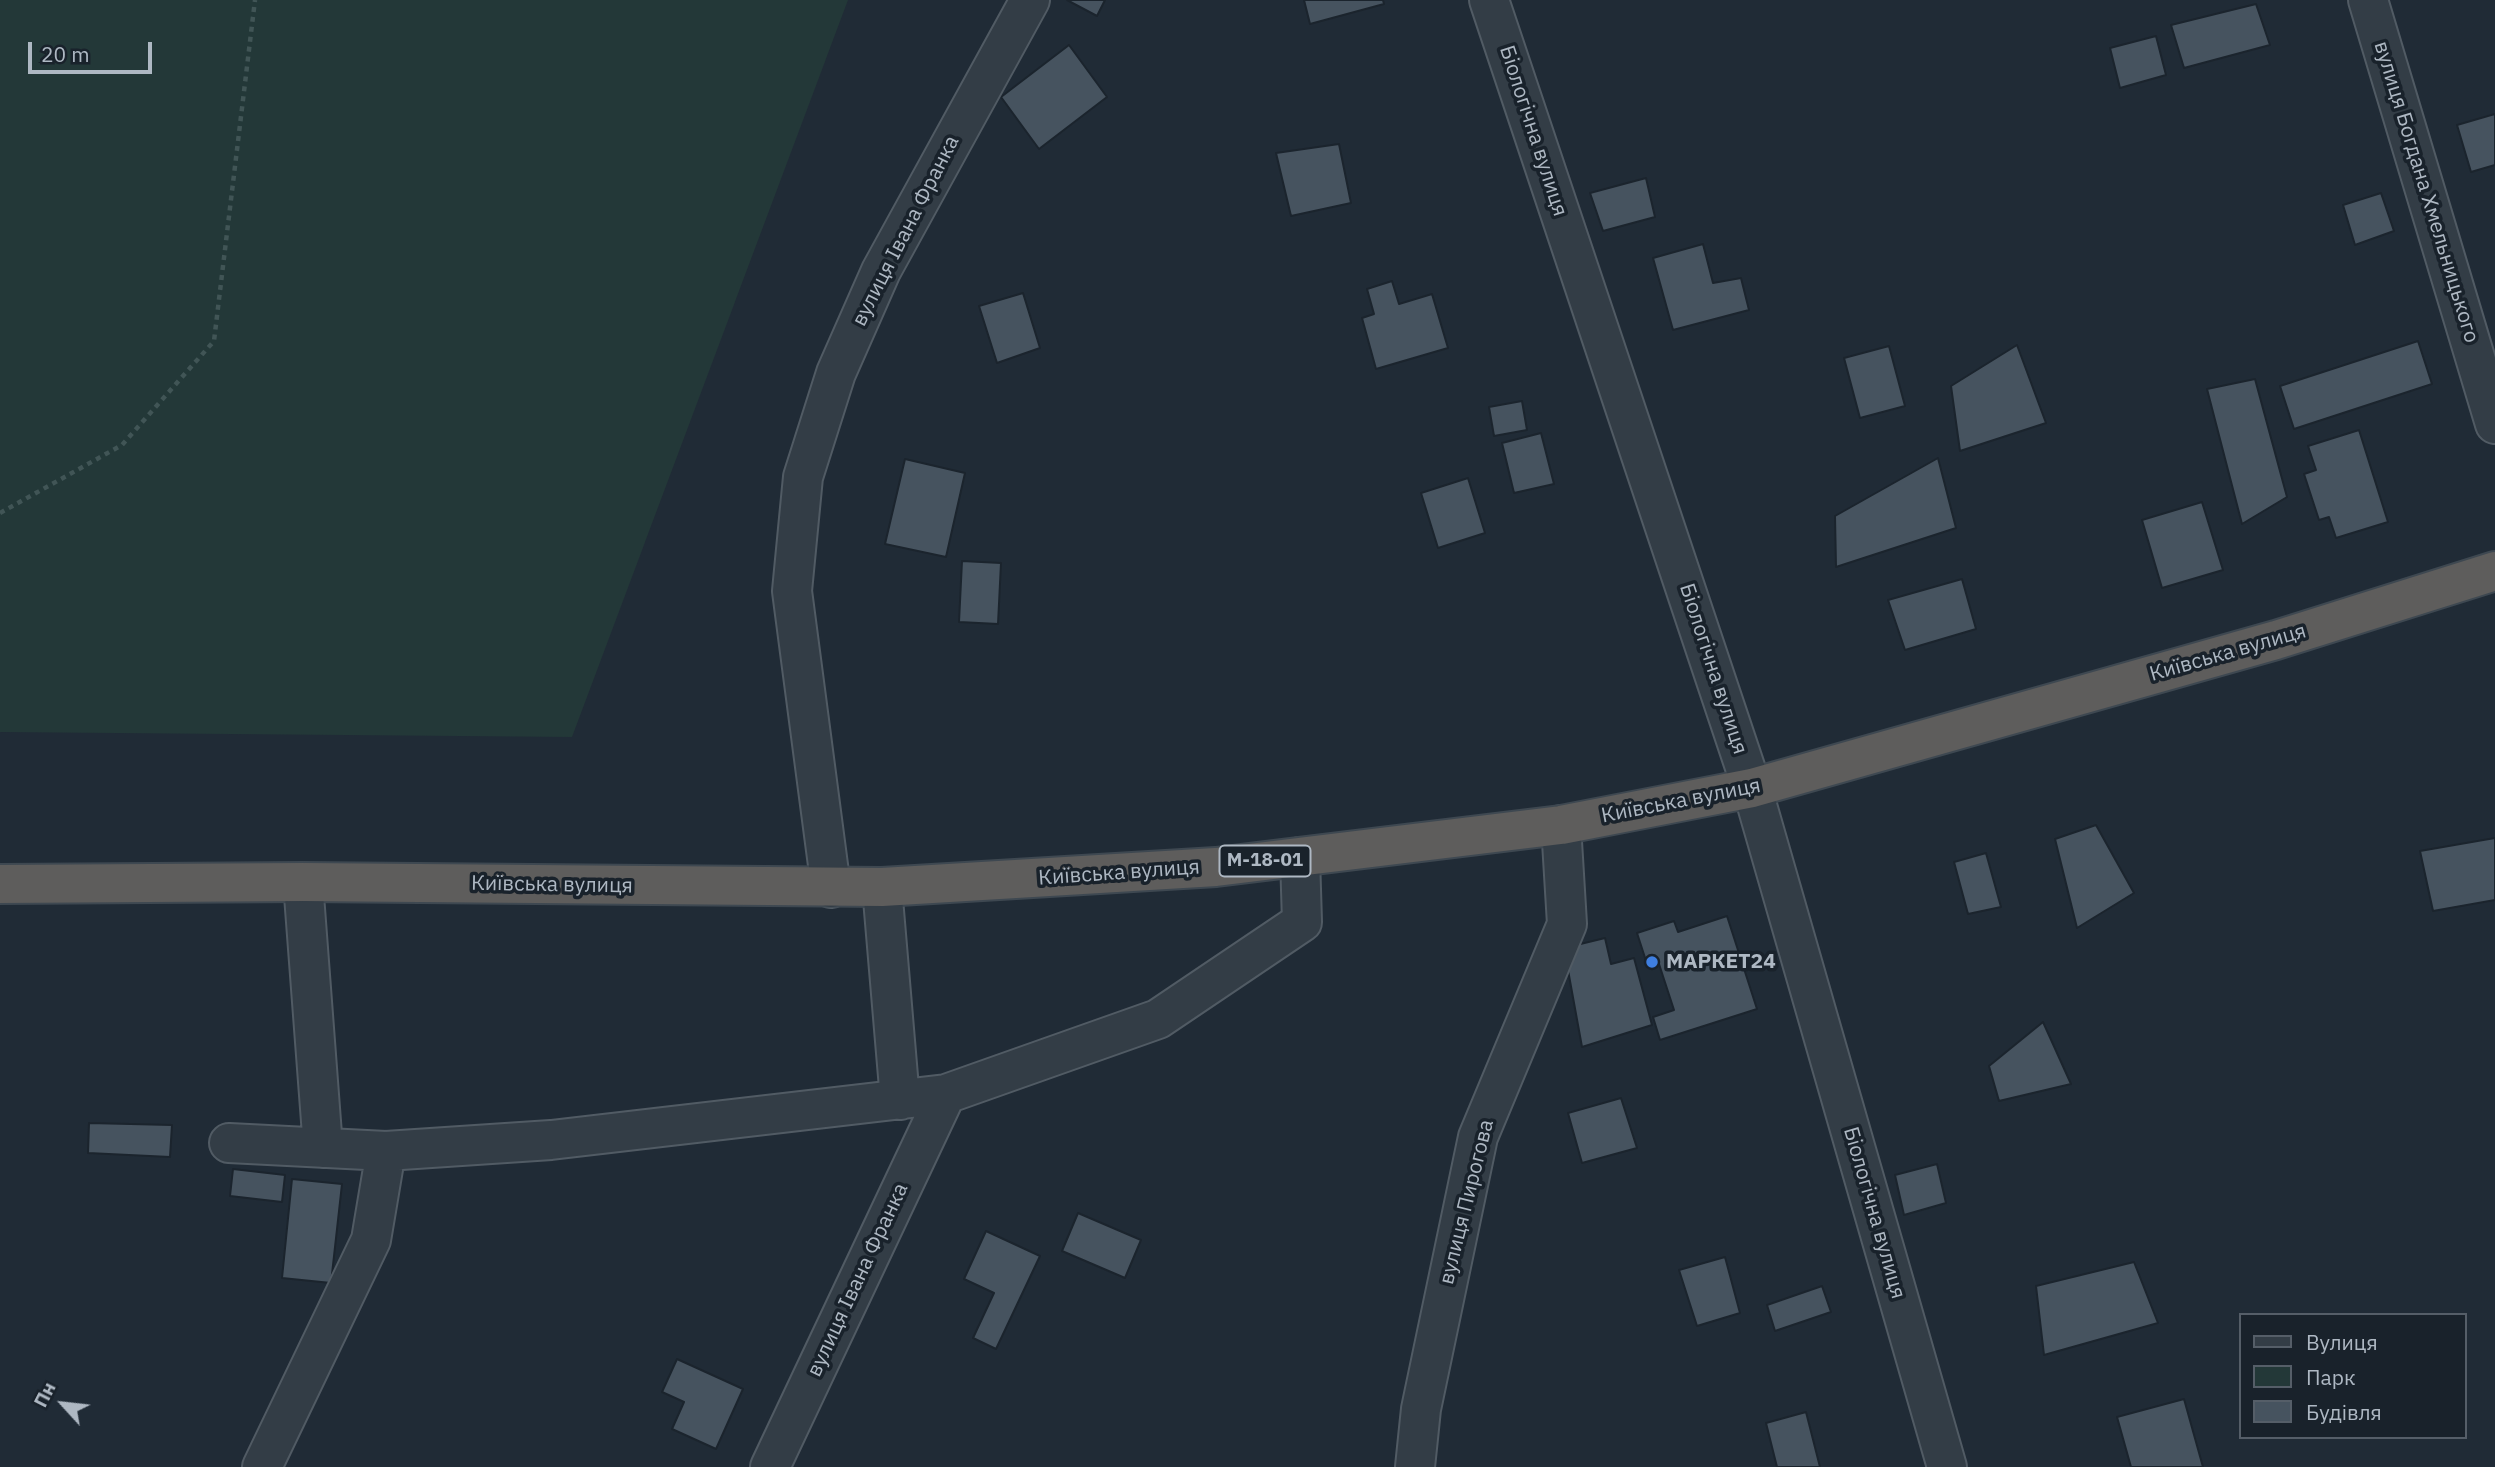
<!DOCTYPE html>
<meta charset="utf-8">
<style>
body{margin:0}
#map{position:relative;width:2495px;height:1467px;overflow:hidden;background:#202b36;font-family:"IBM Plex Sans",sans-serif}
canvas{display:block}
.legend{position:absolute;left:2239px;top:1313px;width:228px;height:126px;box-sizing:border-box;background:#19222b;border:2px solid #555e68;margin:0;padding:9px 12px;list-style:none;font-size:21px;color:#aeb8c3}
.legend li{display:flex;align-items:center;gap:14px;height:35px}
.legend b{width:35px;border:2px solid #555e68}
.north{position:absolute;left:28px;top:1369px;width:70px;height:70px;-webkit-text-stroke:5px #19222b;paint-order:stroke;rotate:297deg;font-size:19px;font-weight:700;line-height:28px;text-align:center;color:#aeb8c3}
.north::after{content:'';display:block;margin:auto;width:24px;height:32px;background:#aeb8c3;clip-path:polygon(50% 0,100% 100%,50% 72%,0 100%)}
.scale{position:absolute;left:28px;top:42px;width:124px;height:32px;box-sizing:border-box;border:4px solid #aeb8c3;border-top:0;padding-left:9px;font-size:21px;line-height:24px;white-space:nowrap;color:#aeb8c3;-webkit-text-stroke:5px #19222b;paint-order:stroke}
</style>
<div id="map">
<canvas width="2495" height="1467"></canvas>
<ul class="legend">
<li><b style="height:9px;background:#333d46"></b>Вулиця</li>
<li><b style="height:19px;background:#233838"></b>Парк</li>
<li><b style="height:19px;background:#46535f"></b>Будівля</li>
</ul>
<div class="north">Пн</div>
<div class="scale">20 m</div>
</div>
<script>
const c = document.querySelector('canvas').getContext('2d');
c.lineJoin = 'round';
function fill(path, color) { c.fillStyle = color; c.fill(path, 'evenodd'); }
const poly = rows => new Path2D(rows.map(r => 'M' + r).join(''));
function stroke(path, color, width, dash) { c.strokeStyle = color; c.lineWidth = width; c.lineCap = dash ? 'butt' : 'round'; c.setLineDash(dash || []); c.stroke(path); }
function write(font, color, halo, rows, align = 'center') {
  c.font = font + ' "IBM Plex Sans",sans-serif'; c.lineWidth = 7; c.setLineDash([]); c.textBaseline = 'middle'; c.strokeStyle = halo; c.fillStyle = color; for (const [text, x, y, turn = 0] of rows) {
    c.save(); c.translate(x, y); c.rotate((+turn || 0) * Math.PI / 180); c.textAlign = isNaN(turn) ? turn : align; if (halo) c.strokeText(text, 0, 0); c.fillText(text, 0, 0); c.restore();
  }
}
fill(poly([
 [0,0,848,0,572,737,0,732]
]), '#233838');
const building = poly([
 [1067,0,1105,0,1097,16,1067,0],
 [1304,0,1383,0,1384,4,1310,24,1304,0],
 [2256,4,2270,45,2184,68,2171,25,2256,4],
 [2156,36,2166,75,2120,88,2110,48,2156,36],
 [1069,45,1107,97,1039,149,1001,97,1069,45],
 [2495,114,2495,165,2471,172,2457,125,2495,114],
 [1339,144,1351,203,1291,216,1276,153,1339,144],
 [1646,178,1655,217,1603,231,1590,193,1646,178],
 [2381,193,2394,231,2355,245,2343,205,2381,193],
 [1703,244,1713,283,1741,278,1749,310,1673,330,1653,258,1703,244],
 [1392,281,1399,304,1432,294,1448,348,1376,369,1362,318,1374,314,1367,289,1392,281],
 [1023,293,1040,348,997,363,979,306,1023,293],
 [2418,341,2432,384,2294,429,2280,386,2418,341],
 [2017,345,2046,423,1960,451,1951,386,2017,345],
 [1889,346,1905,406,1860,418,1844,358,1889,346],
 [2255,379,2287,497,2242,524,2207,389,2255,379],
 [1522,401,1527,430,1494,436,1489,407,1522,401],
 [2359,430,2388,522,2336,538,2329,517,2319,520,2304,474,2316,470,2308,446,2359,430],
 [1541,433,1554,484,1514,493,1502,443,1541,433],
 [1938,458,1956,528,1836,567,1835,516,1938,458],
 [905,459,965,473,946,557,885,544,905,459],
 [1468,478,1485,533,1438,548,1421,493,1468,478],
 [2202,502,2223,570,2162,588,2142,520,2202,502],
 [962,561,1001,563,998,624,959,622,962,561],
 [1962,579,1976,629,1905,650,1888,600,1962,579],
 [2096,825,2134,893,2077,928,2055,839,2096,825],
 [2495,838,2495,900,2433,911,2420,851,2495,838],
 [1986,853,2001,907,1968,914,1954,862,1986,853],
 [1727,916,1757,1009,1660,1040,1653,1017,1674,1010,1659,964,1648,967,1637,933,1674,921,1678,932,1727,916],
 [1605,938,1611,964,1634,958,1652,1025,1582,1047,1564,948,1605,938],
 [2043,1022,2071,1084,1999,1101,1989,1066,2043,1022],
 [1621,1098,1637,1148,1582,1163,1568,1113,1621,1098],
 [89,1123,172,1125,170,1157,88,1153,89,1123],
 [1937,1164,1946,1203,1904,1215,1895,1175,1937,1164],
 [233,1169,285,1175,282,1202,230,1196,233,1169],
 [292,1179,342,1184,331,1283,282,1278,292,1179],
 [1078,1213,1141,1240,1125,1278,1062,1251,1078,1213],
 [986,1231,1040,1256,996,1349,973,1338,994,1293,964,1279,986,1231],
 [1725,1257,1740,1313,1697,1326,1679,1270,1725,1257],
 [2134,1262,2158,1323,2044,1355,2036,1286,2134,1262],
 [1822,1286,1831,1312,1775,1331,1767,1305,1822,1286],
 [677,1359,743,1389,716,1449,672,1429,684,1402,662,1392,677,1359],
 [2184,1399,2203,1467,2131,1467,2117,1417,2184,1399],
 [1806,1412,1820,1467,1777,1467,1766,1423,1806,1412]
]);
fill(building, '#46535f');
stroke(building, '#1b242d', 2);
const minor = poly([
 [1489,0,1752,788,1947,1467],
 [2368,0,2495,424],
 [303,882,323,1148],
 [882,887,900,1100],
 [831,888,792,591,803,477,836,373,881,271,1030,0],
 [229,1143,386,1151,551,1140,946,1094,1158,1019,1302,922,1300,857],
 [262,1467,371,1240,386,1151],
 [770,1467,946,1094],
 [1415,1467,1421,1409,1478,1137,1567,924,1561,825]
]);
const trunk = poly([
 [0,884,303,882,882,887,1216,867,1561,825,1752,788,2276,640,2495,571]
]);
stroke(minor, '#515b64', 42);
stroke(trunk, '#3e4851', 42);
stroke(poly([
 [0,513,122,445,214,341,255,0]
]), '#415556', 4.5, [5, 5]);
stroke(minor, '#333d46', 38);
stroke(trunk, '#5e5d5c', 38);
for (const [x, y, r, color] of [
 [1652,962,7,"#3f7fe0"]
]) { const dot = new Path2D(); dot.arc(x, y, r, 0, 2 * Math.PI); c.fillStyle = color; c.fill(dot); stroke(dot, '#19222b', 2.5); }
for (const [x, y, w] of [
 [1265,861,91]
]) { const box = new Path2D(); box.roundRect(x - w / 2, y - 15.5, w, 31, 5); c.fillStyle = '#19222b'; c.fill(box); stroke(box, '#aeb8c3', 2); }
write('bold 19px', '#aeb8c3', null, [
 ["М-18-01",1265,861]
]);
write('21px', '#aeb8c3', '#19222b', [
 ["Біологічна вулиця",1533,131,72],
 ["вулиця Богдана Хмельницького",2426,192,73],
 ["вулиця Івана Франка",906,231,-63],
 ["Київська вулиця",2228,653,-16],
 ["Біологічна вулиця",1713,669,72],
 ["Київська вулиця",1681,801,-11],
 ["Київська вулиця",1119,873,-4],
 ["Київська вулиця",552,885,1],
 ["вулиця Пирогова",1467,1202,-76],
 ["Біологічна вулиця",1874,1213,74],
 ["вулиця Івана Франка",858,1280,-65]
]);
write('bold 21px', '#aeb8c3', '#19222b', [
 ["МАРКЕТ24",1666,962]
], 'left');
</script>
